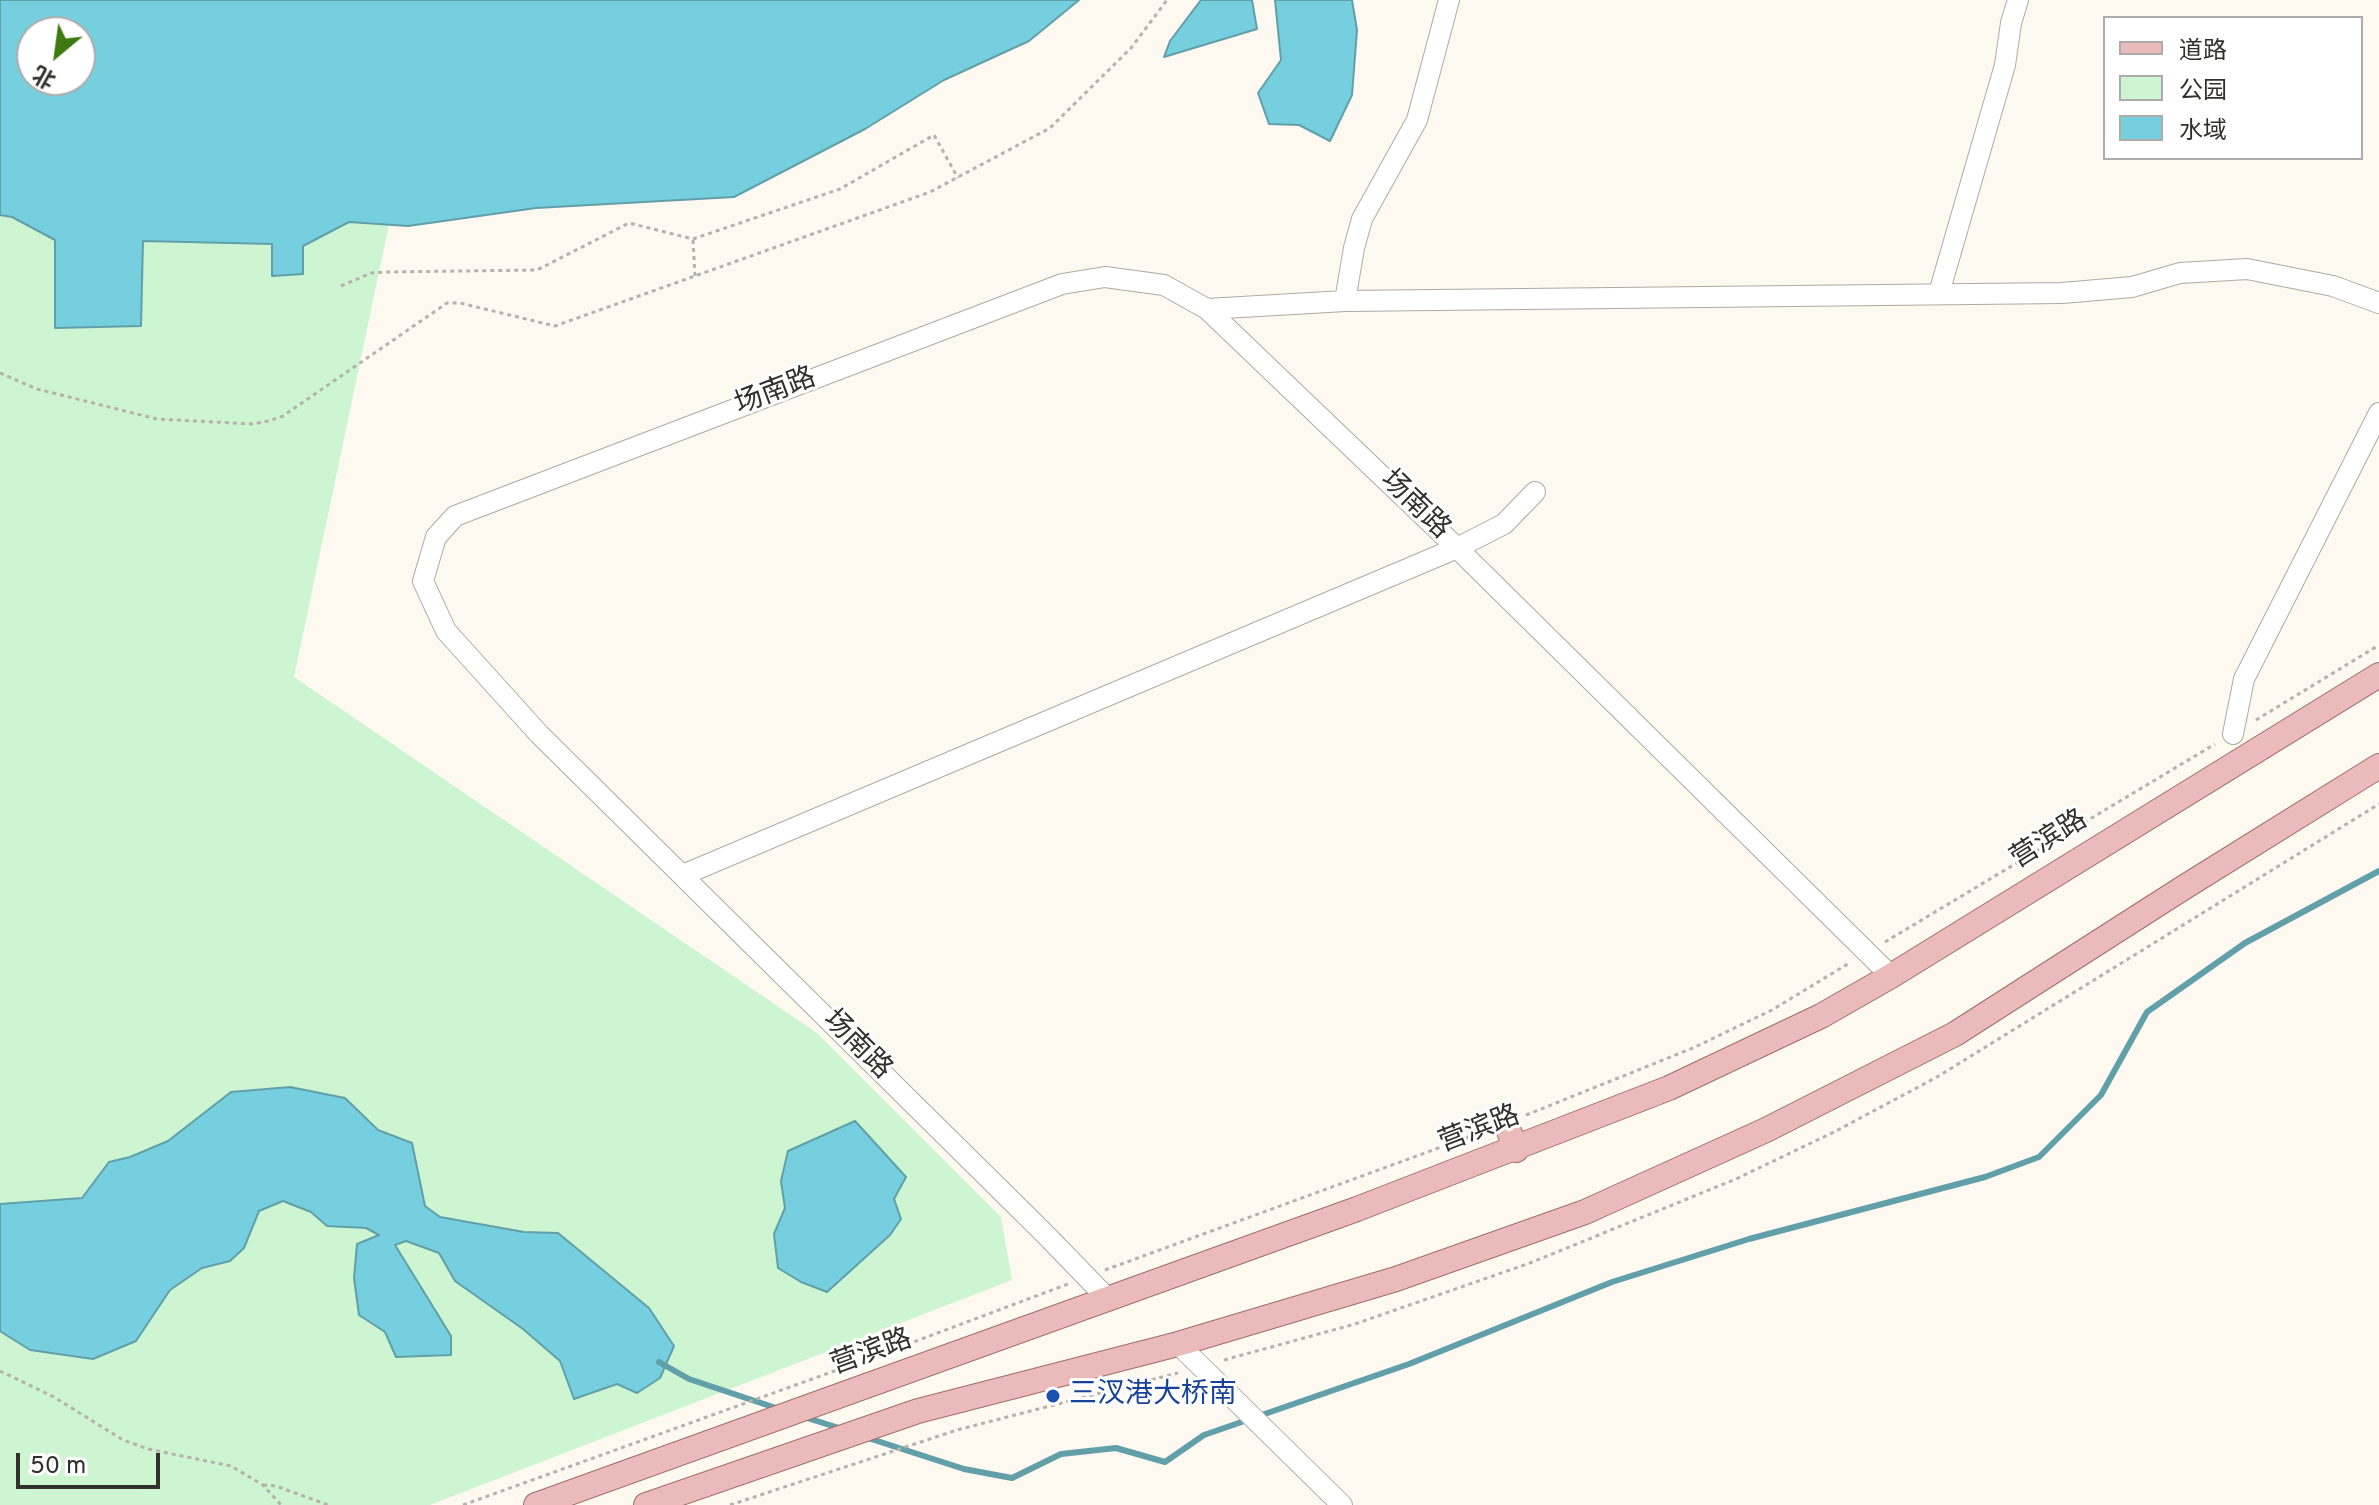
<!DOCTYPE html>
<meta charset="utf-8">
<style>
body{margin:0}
#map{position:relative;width:2379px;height:1505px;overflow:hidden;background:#fdf9f1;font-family:Overpass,"Noto Sans SC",sans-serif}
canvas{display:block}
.legend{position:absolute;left:2103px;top:16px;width:260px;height:144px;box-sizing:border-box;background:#fff;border:2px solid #adacab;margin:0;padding:10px 14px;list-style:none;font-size:24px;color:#31302d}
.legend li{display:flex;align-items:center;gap:16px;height:40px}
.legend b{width:40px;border:2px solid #adacab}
.north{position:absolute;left:16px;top:16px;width:80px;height:80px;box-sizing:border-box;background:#fff;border:2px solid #adacab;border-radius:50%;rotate:209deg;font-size:22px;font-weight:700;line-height:32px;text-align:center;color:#31302d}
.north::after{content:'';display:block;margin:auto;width:28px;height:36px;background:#3f7a11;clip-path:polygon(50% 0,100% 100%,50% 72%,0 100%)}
.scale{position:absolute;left:16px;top:1453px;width:144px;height:36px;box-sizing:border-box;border:4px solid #31302d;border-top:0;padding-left:10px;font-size:24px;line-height:28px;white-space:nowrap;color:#31302d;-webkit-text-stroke:6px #fff;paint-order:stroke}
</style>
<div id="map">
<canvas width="2379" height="1505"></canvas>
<ul class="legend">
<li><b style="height:10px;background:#eabbba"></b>道路</li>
<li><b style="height:22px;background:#cef5d2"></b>公园</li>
<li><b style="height:22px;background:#76cfde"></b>水域</li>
</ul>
<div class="north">北</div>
<div class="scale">50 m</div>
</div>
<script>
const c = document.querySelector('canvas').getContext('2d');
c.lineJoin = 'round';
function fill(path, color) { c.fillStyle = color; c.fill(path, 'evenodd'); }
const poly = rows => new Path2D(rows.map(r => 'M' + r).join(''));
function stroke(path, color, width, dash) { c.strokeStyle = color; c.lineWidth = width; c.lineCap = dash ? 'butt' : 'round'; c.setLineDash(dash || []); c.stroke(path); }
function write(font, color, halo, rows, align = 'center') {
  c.font = font + ' Overpass,"Noto Sans SC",sans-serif'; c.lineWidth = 6; c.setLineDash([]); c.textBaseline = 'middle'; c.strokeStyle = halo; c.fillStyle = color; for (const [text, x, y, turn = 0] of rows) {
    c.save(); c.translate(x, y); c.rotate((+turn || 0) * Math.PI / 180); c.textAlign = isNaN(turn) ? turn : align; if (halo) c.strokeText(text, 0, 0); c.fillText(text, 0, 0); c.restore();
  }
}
fill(poly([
 [0,162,395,196,294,677,817,1033,1001,1217,1012,1280,430,1505,0,1505]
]), '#cef5d2');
const water = poly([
 [0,0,1079,0,1029,41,944,80,865,129,734,197,536,208,408,226,349,222,303,246,303,274,272,276,272,244,143,241,141,326,55,328,55,240,12,217,0,215,0,0],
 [32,32,80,32,80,80,32,80,32,32],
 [1201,0,1252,0,1257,29,1164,57,1170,41,1201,0],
 [1275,0,1352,0,1357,30,1352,95,1330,141,1299,125,1269,124,1258,93,1281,60,1275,0],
 [290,1087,345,1098,378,1130,412,1143,425,1206,440,1217,524,1232,558,1233,649,1308,674,1346,660,1378,637,1393,617,1384,574,1399,560,1361,523,1329,455,1281,439,1253,406,1241,395,1245,451,1336,451,1355,396,1357,385,1332,359,1315,354,1278,357,1244,379,1235,366,1228,327,1226,311,1212,283,1201,259,1211,244,1248,230,1261,202,1268,170,1290,136,1341,93,1359,30,1350,0,1331,0,1204,82,1198,109,1162,130,1157,168,1141,231,1092,290,1087],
 [855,1121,906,1177,894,1199,901,1219,890,1235,827,1292,801,1282,778,1268,774,1234,785,1208,781,1181,788,1151,855,1121]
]);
fill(water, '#76cfde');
stroke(water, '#619fa9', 2);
stroke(poly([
 [659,1362,689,1379,779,1409],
 [804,1417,839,1428],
 [865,1437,964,1469,1012,1478,1061,1454,1116,1448,1165,1462,1204,1435,1409,1364,1612,1282,1749,1239,1985,1177,2039,1157,2101,1095,2147,1012,2245,943,2379,871]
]), '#619fa9', 6);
const minor = poly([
 [1939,293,2005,65,2011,23,2018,0],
 [1345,301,1354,248,1362,219,1417,120,1449,0],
 [1207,309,1345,301,2062,293,2132,287,2180,273,2247,269,2333,286,2379,303],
 [2233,734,2244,679,2379,413],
 [683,875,1457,548,1504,524,1535,492],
 [1108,1299,1045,1234,539,734,446,631,423,581,436,537,455,516,1062,284,1105,277,1164,285,1207,309,1457,548,1891,976],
 [1178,1344,1342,1505]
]);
const major = poly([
 [1506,1123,1516,1150],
 [536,1505,1357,1209,1669,1088,1821,1016,1891,976,2379,675],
 [646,1505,918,1411,1178,1344,1396,1279,1585,1212,1766,1130,1955,1034,2183,888,2379,766]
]);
stroke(minor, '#aeaaa3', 22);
stroke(major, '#a06c6b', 26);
stroke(poly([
 [693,240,695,276],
 [341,286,371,273,385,272,537,270,629,223,693,239,840,189,934,135,958,178],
 [0,373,37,389,157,419,252,424,269,421,283,416,447,303,460,303,555,326,930,192,1050,128,1131,48,1167,0],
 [2256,720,2379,645],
 [1885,942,2215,744],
 [1526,1115,1693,1048,1772,1010,1851,962],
 [1105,1270,1485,1131],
 [1224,1360,1355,1324,1530,1263,1736,1179,1836,1131,1937,1077,2379,804],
 [0,1371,54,1397,123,1440,148,1449,231,1466,263,1485,281,1505],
 [263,1485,276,1486,328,1505],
 [463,1505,887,1352,1068,1284],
 [730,1505,957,1430,1178,1373]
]), '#b5b2ac', 3, [4, 4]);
stroke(minor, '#fff', 20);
stroke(major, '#eabbba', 24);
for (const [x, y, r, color] of [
 [1053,1396,8,"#1a4fb4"]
]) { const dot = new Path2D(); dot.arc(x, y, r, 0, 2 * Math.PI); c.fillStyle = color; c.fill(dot); stroke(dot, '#fff', 3); }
write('28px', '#31302d', '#fff', [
 ["场南路",776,393,-21],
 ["场南路",1414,506,44],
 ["营滨路",2050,841,-32],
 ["场南路",856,1046,45],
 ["营滨路",1480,1131,-21],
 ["营滨路",872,1354,-20]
]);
write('28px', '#164399', '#fff', [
 ["三汊港大桥南",1069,1396]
], 'left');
</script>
